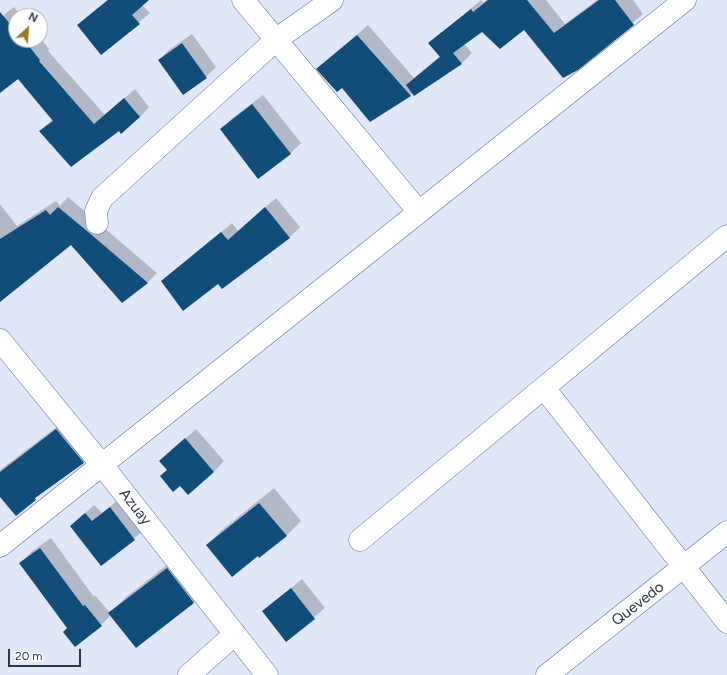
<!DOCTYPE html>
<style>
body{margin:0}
#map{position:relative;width:727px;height:675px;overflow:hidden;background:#dfe7f8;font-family:Figtree,sans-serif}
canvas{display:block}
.north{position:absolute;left:8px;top:8px;width:40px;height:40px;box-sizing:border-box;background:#fff;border:1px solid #abaeb5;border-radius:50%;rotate:26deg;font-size:11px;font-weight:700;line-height:16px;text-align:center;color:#2e3546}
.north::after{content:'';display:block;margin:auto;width:14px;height:18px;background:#987821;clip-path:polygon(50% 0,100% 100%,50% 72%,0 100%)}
.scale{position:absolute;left:8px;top:649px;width:73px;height:18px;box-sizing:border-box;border:2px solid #2e3546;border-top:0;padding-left:5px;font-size:12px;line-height:14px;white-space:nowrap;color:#2e3546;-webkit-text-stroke:3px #fff;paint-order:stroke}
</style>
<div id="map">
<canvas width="727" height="675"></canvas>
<div class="north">N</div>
<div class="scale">20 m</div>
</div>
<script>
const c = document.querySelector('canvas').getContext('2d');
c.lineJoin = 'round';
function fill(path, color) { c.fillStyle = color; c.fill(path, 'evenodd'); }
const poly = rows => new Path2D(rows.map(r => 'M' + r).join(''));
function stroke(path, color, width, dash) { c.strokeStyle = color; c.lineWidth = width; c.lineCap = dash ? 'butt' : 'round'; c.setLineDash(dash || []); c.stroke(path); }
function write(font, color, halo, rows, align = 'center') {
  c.font = font + ' Figtree,sans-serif'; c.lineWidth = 4; c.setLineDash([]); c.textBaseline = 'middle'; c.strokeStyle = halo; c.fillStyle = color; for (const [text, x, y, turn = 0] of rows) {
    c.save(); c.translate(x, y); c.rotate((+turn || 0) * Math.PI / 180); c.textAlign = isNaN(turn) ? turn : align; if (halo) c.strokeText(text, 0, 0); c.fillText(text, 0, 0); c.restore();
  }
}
fill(poly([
 [107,0,148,0,142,5,150,13,101,54,78,25],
 [481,0,483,2,487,0,546,0,565,24,597,0,633,0,643,14,577,69,524,29,483,30,464,44,472,53,462,63,414,94,413,92,410,95,342,87,318,69,368,25,414,78,440,56,430,43],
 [14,7,21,16,16,16,16,40,40,40,40,38,49,49,48,51,105,115,135,89,149,107,140,117,119,129,40,131,53,119,18,77,0,77,0,18],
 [192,34,216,67,206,77,159,60,169,50],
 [263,95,301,143,291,153,258,178,221,130,231,119],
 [68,197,157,273,147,283,72,243,0,301,0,204,17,226,56,201,60,206],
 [276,198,300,227,290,237,222,288,218,282,163,281,232,223,238,231],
 [67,419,94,452,84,462,44,491,17,514,0,495,0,470],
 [196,429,224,461,214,472,168,470,160,461],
 [274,488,301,521,286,536,258,555,207,545,222,530],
 [119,499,144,530,102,565,71,526,94,505,102,513],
 [51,538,94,597,95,595,110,613,125,598,182,553,209,587,194,602,136,647,111,615,101,625,68,627,21,563,31,552],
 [302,579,325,608,286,640,263,611]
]), '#0003');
fill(poly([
 [108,0,149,0,132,15,140,24,101,55,77,25],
 [488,0,527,0,554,33,599,0,615,0,634,25,578,70,563,78,524,30,500,49,482,32,453,53,462,64,414,96,406,85,440,57,428,43,471,9,473,12],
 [0,12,16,31,16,40,24,40,40,60,39,61,94,124,124,98,140,117,121,134,119,131,71,167,39,131,53,121,18,79,0,93],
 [357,35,411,96,370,122,342,88,337,92,316,69],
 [182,43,207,78,183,95,158,60],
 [252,104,291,154,258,179,220,129],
 [58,207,87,231,148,283,122,303,71,245,0,302,0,239,46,210,50,215],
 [265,207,290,238,222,289,218,284,183,311,161,281,221,232,228,240],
 [56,429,84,463,35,498,36,500,16,516,0,497,0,472],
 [185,438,214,472,188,495,180,486,173,492,160,476,167,470,159,461],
 [259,503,287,536,259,558,258,556,232,577,206,545],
 [110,507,135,540,101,566,70,526,85,513,92,521],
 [40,548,83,606,85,605,102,626,75,647,63,632,67,628,19,563],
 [167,568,194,603,136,648,108,613],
 [291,588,315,619,286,642,262,611]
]), '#124c79');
const street = poly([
 [243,0,419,212],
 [97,223,96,211,102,198,277,39,332,0],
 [0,340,102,465,267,675],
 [544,388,727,622],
 [360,540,727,236],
 [0,546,685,0],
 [189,675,235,634],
 [547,675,727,532]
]);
stroke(street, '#5d6d93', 23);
stroke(street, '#fff', 22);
write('15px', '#2e3546', '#fff', [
 ["Azuay",135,507,52],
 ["Quevedo",638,604,-38]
]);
</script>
